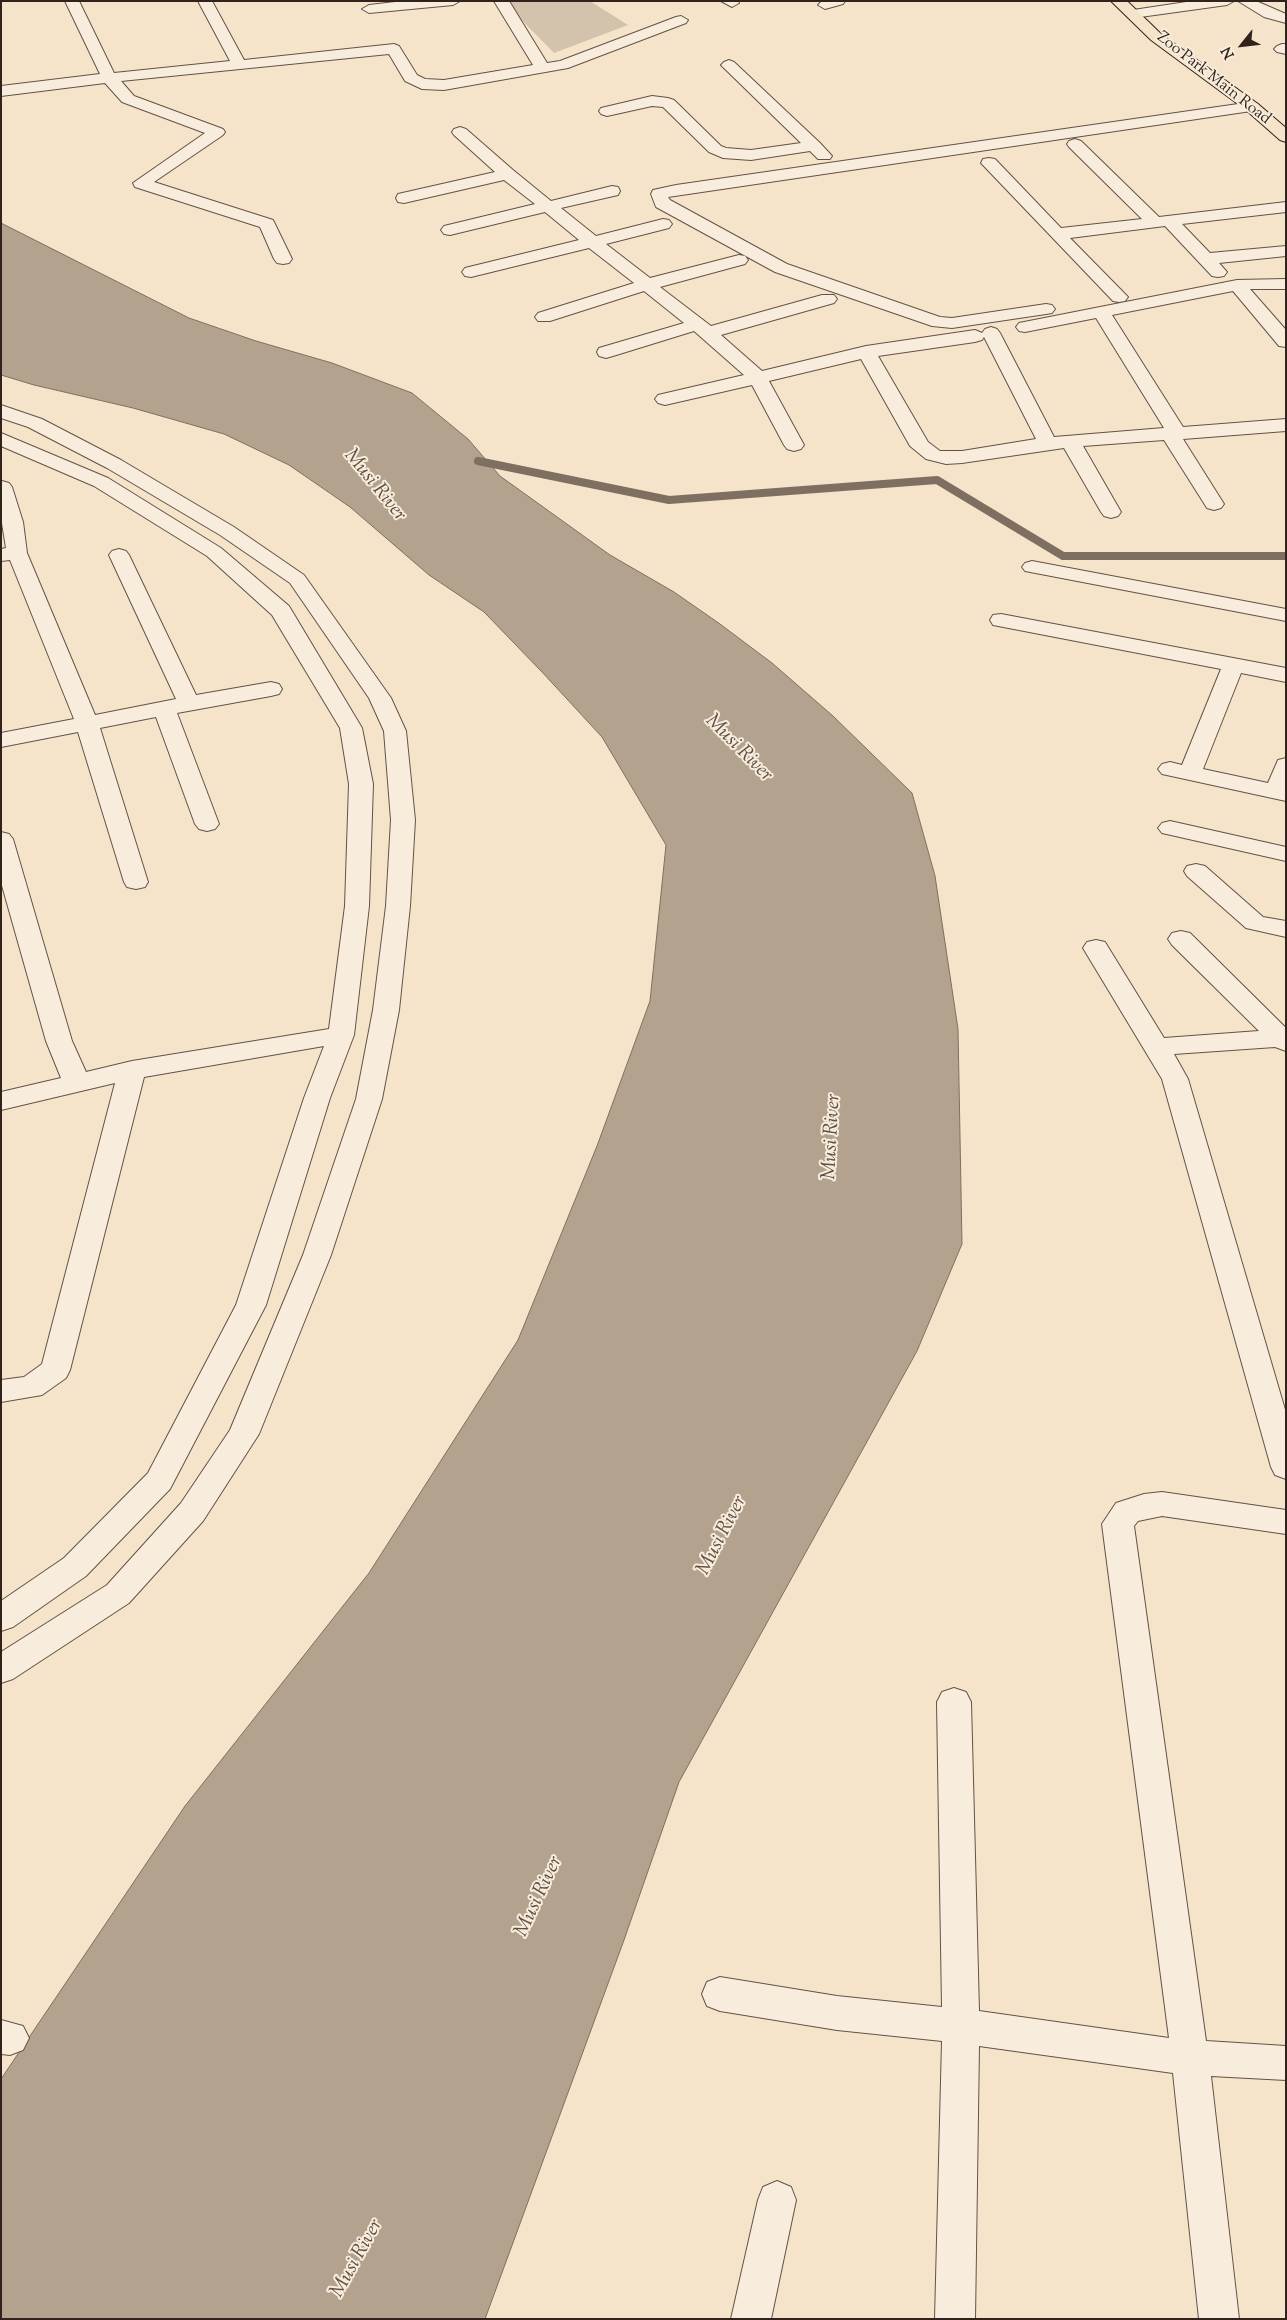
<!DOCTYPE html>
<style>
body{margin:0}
#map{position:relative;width:1287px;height:2320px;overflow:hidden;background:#f5e4c9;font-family:"Sorts Mill Goudy",serif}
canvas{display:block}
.frame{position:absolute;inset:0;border:2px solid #32221c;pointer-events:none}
.north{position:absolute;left:1217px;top:20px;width:50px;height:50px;-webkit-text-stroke:4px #f8eddc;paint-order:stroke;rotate:241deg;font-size:14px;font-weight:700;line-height:20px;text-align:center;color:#32221c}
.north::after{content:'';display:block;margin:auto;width:18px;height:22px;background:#32221c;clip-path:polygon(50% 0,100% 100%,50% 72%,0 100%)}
</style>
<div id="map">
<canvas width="1287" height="2320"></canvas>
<div class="frame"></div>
<div class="north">N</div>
</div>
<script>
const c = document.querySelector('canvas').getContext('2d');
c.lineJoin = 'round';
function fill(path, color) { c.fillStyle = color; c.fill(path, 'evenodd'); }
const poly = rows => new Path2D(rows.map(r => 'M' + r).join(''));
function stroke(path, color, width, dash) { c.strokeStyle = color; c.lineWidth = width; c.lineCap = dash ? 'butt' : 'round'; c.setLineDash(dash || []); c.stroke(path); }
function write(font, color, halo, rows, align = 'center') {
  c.font = font + ' "Sorts Mill Goudy",serif'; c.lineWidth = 4; c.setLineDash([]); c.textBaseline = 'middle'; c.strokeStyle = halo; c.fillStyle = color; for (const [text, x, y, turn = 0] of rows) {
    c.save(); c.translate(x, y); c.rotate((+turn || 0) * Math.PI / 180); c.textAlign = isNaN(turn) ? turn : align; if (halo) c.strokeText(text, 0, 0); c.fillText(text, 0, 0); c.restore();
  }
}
fill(poly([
 [520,1,590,1,628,25,554,53,504,2]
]), '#d4c3ac');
const water = poly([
 [1,223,189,318,256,341,332,363,412,393,468,439,500,476,610,555,674,592,720,624,772,663,833,716,912,793,935,876,958,1029,962,1244,917,1351,679,1782,624,1940,485,2319,1,2319,1,2079,185,1806,369,1573,518,1340,597,1146,650,1001,666,845,602,737,542,672,484,612,429,575,350,507,289,465,224,434,133,408,34,385,1,375,1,223]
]);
fill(water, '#b3a28e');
stroke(water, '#7f6f60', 1);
stroke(poly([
 [478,461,669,500,937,480,1063,556,1286,556]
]), '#7f6f60', 8);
const minor = poly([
 [65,1,79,1,114,73,230,61,198,1,212,1,244,60,394,44,399,46,417,75,425,79,444,80,533,65,494,1,509,1,547,63,560,61,676,17,681,16,688,20,686,23,568,68,444,90,422,89,405,81,389,54,121,81,134,96,223,129,225,132,223,135,154,182,273,220,292,259,289,263,283,264,277,263,274,259,260,227,135,187,133,183,205,133,122,102,105,83,1,96,1,86,100,74,65,1],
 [404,1,460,1,453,5,369,13,362,9,369,5,404,1],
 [721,1,738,1,739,3,732,7,721,1],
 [822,1,845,1,843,4,825,9,818,5,822,1],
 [1193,1,1234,1,1227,5,1133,18,1126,14,1133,10,1193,1],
 [1238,1,1256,1,1286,14,1286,23,1264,17,1238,1],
 [1282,44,1286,44,1286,54,1277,52,1274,49,1277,46,1282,44],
 [729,60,734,62,820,143,832,156,830,159,818,159,810,151,751,160,723,158,709,152,663,107,652,106,607,116,601,114,599,111,601,108,652,96,668,98,674,100,721,146,726,148,751,150,801,143,724,68,721,65,724,62,729,60],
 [1252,102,1258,104,1260,107,1258,110,668,197,670,200,787,264,940,317,952,318,1046,304,1052,305,1055,309,1052,313,1046,314,952,328,932,326,775,272,656,207,651,194,653,190,676,185,1252,102],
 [460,127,466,129,513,170,551,201,612,186,618,187,620,191,618,195,561,208,596,236,663,219,669,220,672,224,669,228,606,244,650,278,739,255,745,256,748,260,745,264,660,287,711,326,822,295,834,295,837,299,834,303,721,335,762,371,866,346,975,330,982,333,985,329,991,327,997,329,1000,333,1054,437,1164,428,1096,318,1025,332,1019,331,1016,327,1019,323,1237,280,1286,279,1286,289,1250,289,1286,330,1286,347,1279,346,1233,291,1112,315,1183,427,1286,419,1286,431,1183,439,1224,504,1221,508,1214,510,1207,508,1164,440,1083,446,1121,512,1118,516,1111,518,1104,516,1101,512,1064,448,962,463,946,464,926,459,910,446,861,359,769,381,804,445,801,449,794,451,787,449,784,445,752,385,665,405,658,403,655,399,658,395,744,375,694,331,613,356,606,358,599,356,597,352,599,348,684,323,644,291,550,321,538,321,535,317,538,313,634,283,589,248,471,277,465,276,462,272,465,268,579,240,545,212,450,235,444,234,441,230,444,226,535,204,504,180,404,203,398,202,396,198,398,194,495,172,454,135,452,132,454,129,460,127],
 [984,337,1036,439,962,451,940,451,928,442,878,356,975,342,982,340,984,337],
 [1075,139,1081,141,1159,217,1286,202,1286,212,1182,224,1210,253,1286,246,1286,256,1219,263,1227,272,1224,276,1218,277,1212,276,1165,226,1070,238,1128,297,1125,301,1119,302,1113,301,981,163,983,159,989,158,995,159,1061,228,1142,219,1069,147,1067,144,1069,141,1075,139],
 [1,405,42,419,121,460,234,527,304,575,391,698,406,731,415,820,410,906,399,1010,382,1099,331,1255,259,1434,203,1521,129,1603,13,1679,1,1683,1,1652,107,1585,181,1503,230,1430,303,1255,356,1099,373,1010,386,906,391,820,384,731,369,698,290,583,220,535,107,468,28,427,1,418,1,405],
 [1,433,108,478,221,548,289,606,362,728,373,784,369,906,354,1035,330,1098,266,1305,170,1489,86,1576,13,1627,1,1631,1,1601,64,1558,148,1473,236,1305,304,1098,324,1046,144,1077,70,1370,66,1378,42,1395,1,1402,1,1380,24,1377,42,1364,115,1083,1,1110,1,1092,61,1078,46,1041,1,882,1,832,9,834,13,839,72,1041,86,1072,132,1061,329,1029,345,906,349,784,340,728,272,615,207,556,94,486,1,446,1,433],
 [2,481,9,483,12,487,23,522,27,553,95,715,176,699,109,555,112,551,119,549,126,551,129,555,196,695,271,682,279,684,282,689,279,694,271,696,177,713,219,824,215,829,207,831,199,829,195,824,156,717,100,728,148,882,145,887,136,889,127,887,124,882,78,732,1,747,1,733,74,719,10,560,1,561,1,549,6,548,1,517,2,481],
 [1032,561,1286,609,1286,621,1025,571,1022,567,1025,563,1032,561],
 [1001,614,1286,668,1286,682,1241,673,1203,769,1268,783,1278,760,1286,758,1286,801,1162,774,1158,769,1162,764,1170,762,1182,765,1221,669,993,625,990,620,993,615,1001,614],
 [1170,821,1286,847,1286,861,1162,833,1158,828,1162,823,1170,821],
 [1196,864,1205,866,1263,917,1286,921,1286,937,1246,928,1187,876,1184,871,1187,866,1196,864],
 [1181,931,1190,933,1286,1028,1286,1051,1275,1047,1174,1054,1188,1079,1286,1413,1286,1479,1275,1475,1271,1467,1162,1079,1083,948,1087,942,1096,940,1105,942,1164,1038,1259,1031,1172,945,1168,939,1172,933,1181,931],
 [1162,1492,1286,1510,1286,1534,1162,1516,1138,1521,1134,1526,1206,2041,1286,2046,1286,2080,1211,2076,1239,2319,1199,2319,1173,2073,979,2046,975,2319,935,2319,942,2041,837,2030,720,2011,707,2006,702,1994,707,1982,720,1977,837,1996,942,2007,937,1702,942,1692,954,1688,966,1692,971,1702,979,2011,1169,2038,1102,1524,1116,1503,1144,1494,1162,1492],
 [1,2020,23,2026,29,2038,23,2050,10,2055,1,2054,1,2020],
 [777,2181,791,2187,796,2200,771,2319,731,2319,758,2200,763,2187,777,2181]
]);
const major = poly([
 [1111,1,1127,1,1161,34,1258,104,1286,128,1286,142,1280,140,1246,110,1151,40,1111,1]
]);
stroke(minor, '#635247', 2);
stroke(major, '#32221c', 2);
fill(minor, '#f8eddc');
fill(major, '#f5e4c9');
write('16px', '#32221c', '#f8eddc', [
 ["Zoo Park Main Road",1213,79,38]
]);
write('italic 20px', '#5f4f44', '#f8eddc', [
 ["Musi River",374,486,51],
 ["Musi River",738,749,45],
 ["Musi River",833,1137,-87],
 ["Musi River",723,1536,-63],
 ["Musi River",540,1897,-65],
 ["Musi River",358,2259,-61]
]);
</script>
